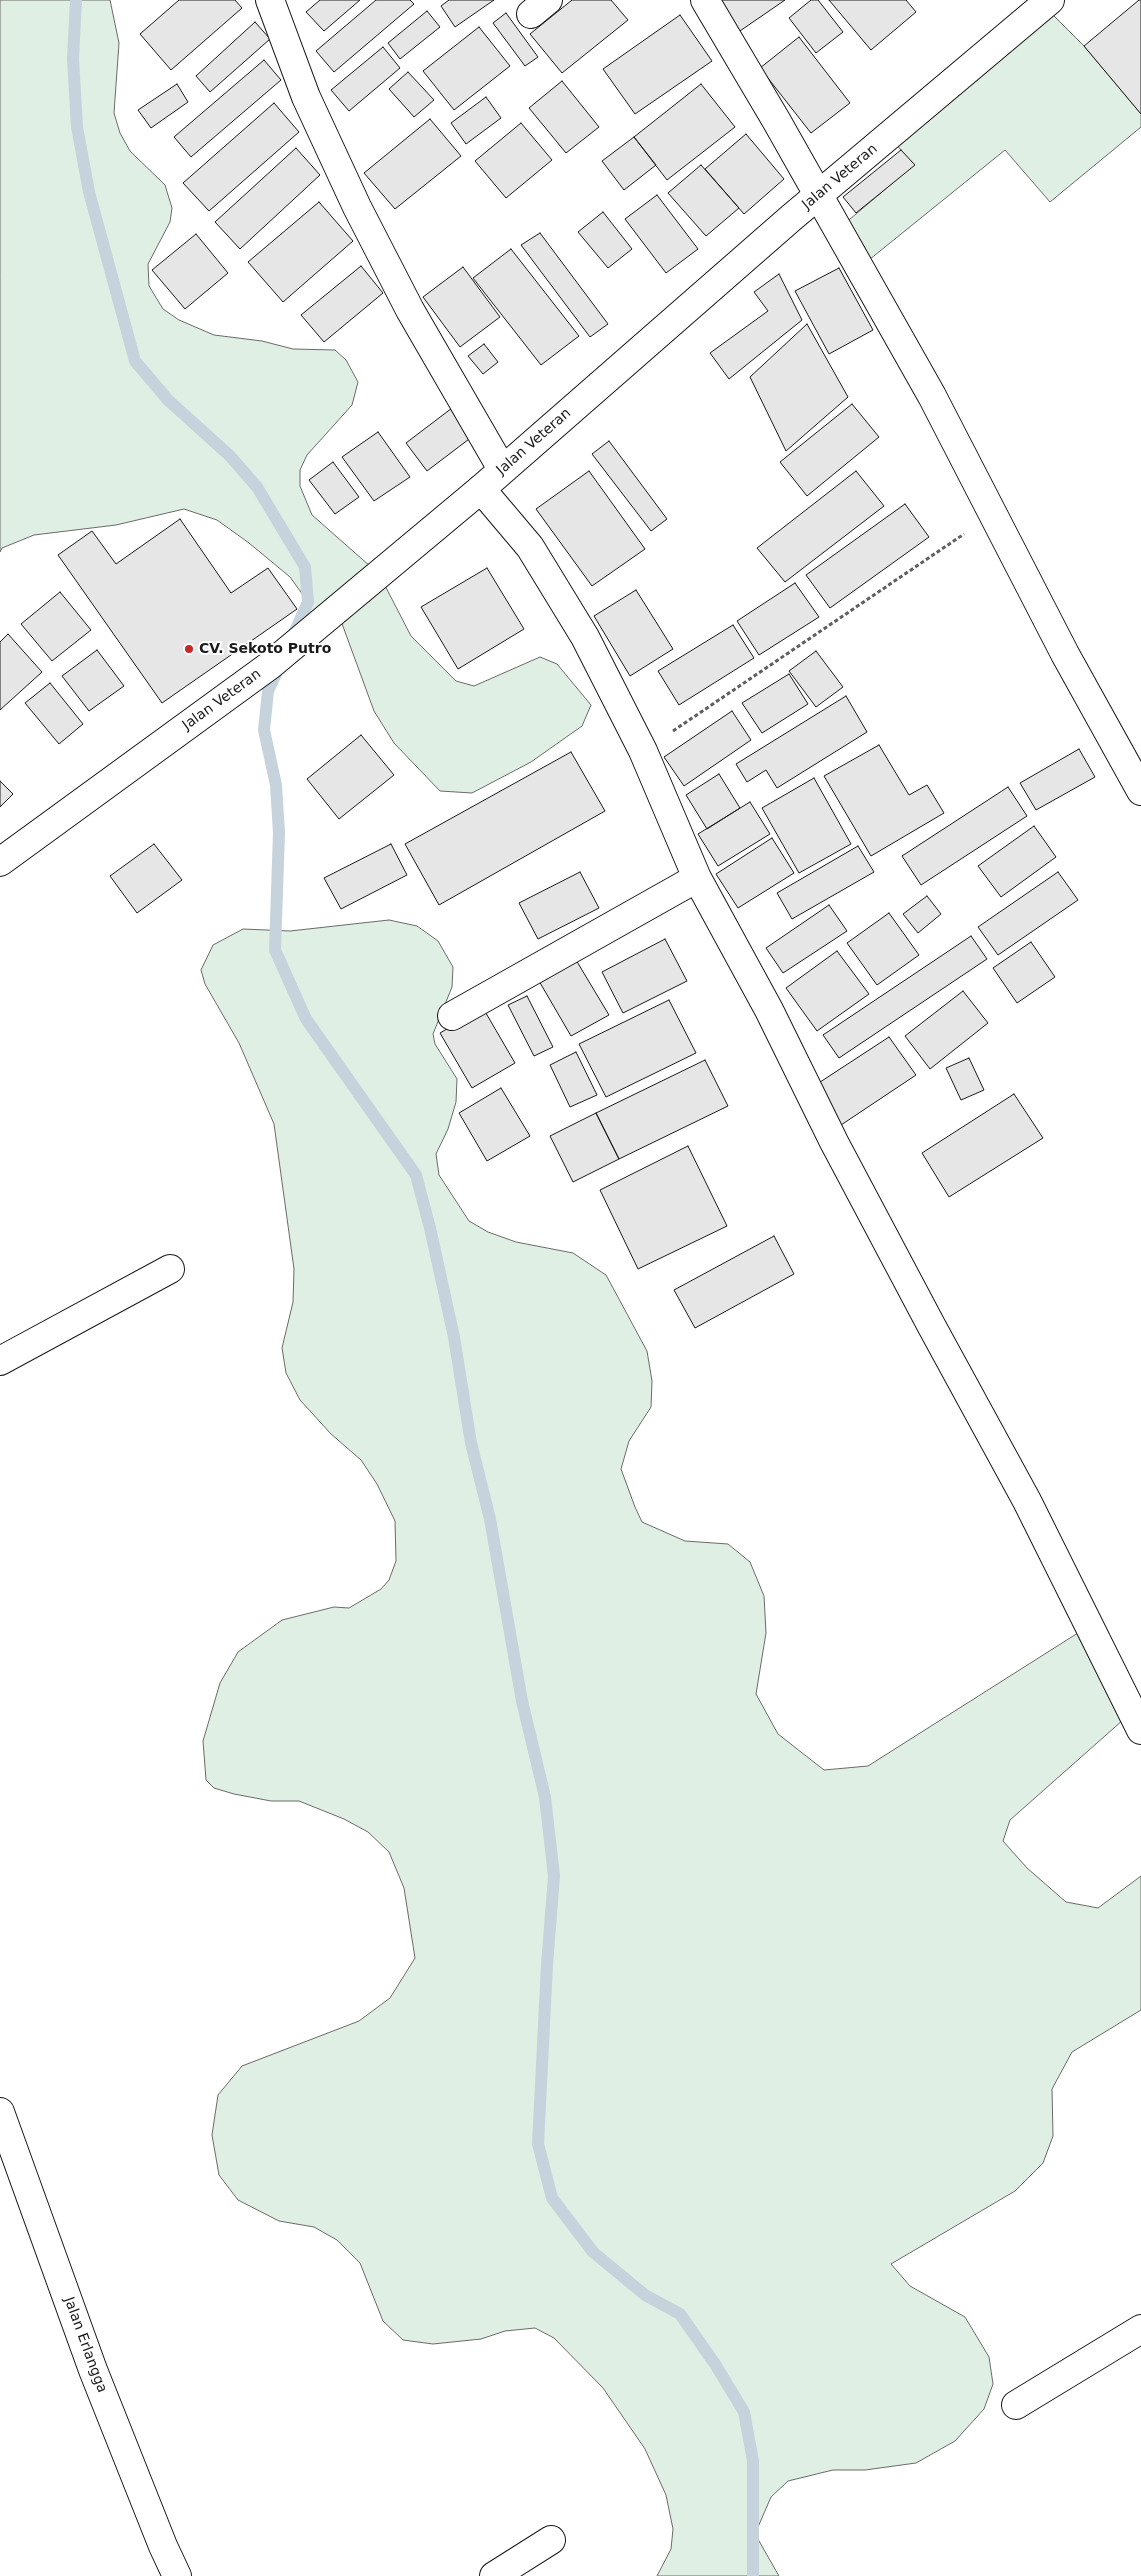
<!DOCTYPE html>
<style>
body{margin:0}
canvas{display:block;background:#fff}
</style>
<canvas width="1141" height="2576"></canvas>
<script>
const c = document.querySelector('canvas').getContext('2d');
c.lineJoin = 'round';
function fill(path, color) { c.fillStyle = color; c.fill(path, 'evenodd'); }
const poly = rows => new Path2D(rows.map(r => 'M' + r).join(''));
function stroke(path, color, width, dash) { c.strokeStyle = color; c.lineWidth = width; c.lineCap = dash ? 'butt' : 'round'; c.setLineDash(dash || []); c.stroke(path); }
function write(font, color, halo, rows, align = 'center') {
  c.font = font + ' "DejaVu Sans",sans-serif'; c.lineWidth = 4; c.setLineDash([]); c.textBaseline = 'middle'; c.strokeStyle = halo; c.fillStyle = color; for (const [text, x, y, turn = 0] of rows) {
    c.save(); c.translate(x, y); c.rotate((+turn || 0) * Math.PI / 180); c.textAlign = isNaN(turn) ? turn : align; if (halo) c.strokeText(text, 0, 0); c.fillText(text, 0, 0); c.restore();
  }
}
const green = poly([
 [0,0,110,0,119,43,114,113,120,133,130,151,165,185,172,208,170,222,148,264,149,286,163,309,179,320,214,335,262,341,293,349,335,350,346,360,358,382,352,405,307,455,300,470,300,486,312,515,379,574,411,636,456,681,474,686,540,657,557,664,591,705,582,726,531,762,472,793,440,791,394,743,374,711,337,610,308,633,308,602,290,577,249,543,217,520,184,509,116,525,34,535,2,548,0,552,0,0],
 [1043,5,1084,46,1141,114,1141,127,1050,202,1005,150,859,268,837,230,914,165,889,136,1043,5],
 [389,920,417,926,438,941,453,967,452,987,433,1034,435,1044,457,1079,456,1102,448,1129,436,1154,439,1175,469,1221,488,1232,516,1242,573,1253,606,1275,647,1351,652,1381,651,1407,629,1441,621,1469,635,1507,642,1522,685,1541,728,1544,750,1562,764,1596,766,1633,756,1694,778,1734,824,1770,868,1766,1081,1631,1132,1712,1010,1820,1003,1841,1027,1868,1066,1902,1098,1908,1141,1876,1141,2010,1072,2052,1052,2089,1053,2136,1043,2163,1015,2191,891,2264,910,2286,965,2317,989,2357,993,2384,984,2409,955,2441,916,2463,865,2470,833,2470,788,2481,771,2497,755,2534,779,2576,657,2576,671,2549,673,2529,666,2495,645,2449,603,2388,554,2338,535,2328,505,2331,481,2339,433,2344,403,2340,383,2321,360,2263,337,2240,314,2227,279,2221,238,2200,219,2175,212,2135,218,2095,242,2066,359,2021,390,1998,415,1958,404,1888,389,1852,368,1832,344,1819,299,1801,271,1801,234,1794,214,1788,206,1780,203,1741,220,1683,238,1652,282,1620,334,1607,349,1608,381,1589,389,1580,396,1561,395,1521,377,1484,361,1460,331,1434,300,1400,286,1373,282,1348,293,1302,294,1269,274,1124,239,1043,205,984,201,970,213,945,243,929,290,931,389,920]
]);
fill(green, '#e0efe3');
stroke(green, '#6a6a6a', 1);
stroke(poly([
 [76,0,73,59,77,127,89,192,135,361,168,400,230,456,257,487,305,567,308,602,292,638],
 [280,665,268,691,264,730,276,785,279,833,275,950,306,1019,416,1175,430,1228,454,1337,471,1443,490,1519,522,1701,545,1797,554,1876,547,1965,538,2144,552,2198,593,2252,645,2295,680,2314,715,2364,744,2412,753,2461,753,2576]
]), '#c6d2dc', 12);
const building = poly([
 [179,0,235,0,242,8,171,70,140,34,179,0],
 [320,0,360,0,324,31,306,12,320,0],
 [376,0,410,0,414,4,334,72,316,51,376,0],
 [449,0,494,0,455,27,441,6,449,0],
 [572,0,611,0,628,20,562,73,530,34,572,0],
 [714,0,785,0,737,33,714,0],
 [811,0,818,0,843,32,816,53,789,18,811,0],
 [829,0,906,0,916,12,871,50,829,0],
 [1139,0,1141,0,1141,114,1084,46,1139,0],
 [427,11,440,27,400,59,388,43,427,11],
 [506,13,538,57,525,66,493,23,506,13],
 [680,15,712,61,635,114,603,69,680,15],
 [255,22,270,39,210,92,196,76,255,22],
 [479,27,510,66,454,110,423,71,479,27],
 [799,37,850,103,811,133,760,68,799,37],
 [383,47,400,68,349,111,331,90,383,47],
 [264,60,281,80,191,157,174,137,264,60],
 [408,72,434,100,414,117,389,89,408,72],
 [562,81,599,127,566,153,529,108,562,81],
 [177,84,188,102,151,128,138,110,177,84],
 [701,84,735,127,667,180,634,137,701,84],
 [486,97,501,118,466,144,451,123,486,97],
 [274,103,299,132,209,211,183,183,274,103],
 [430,119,461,156,395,209,364,173,430,119],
 [521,123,552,160,506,198,475,161,521,123],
 [746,134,784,179,744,214,705,169,746,134],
 [634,137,656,165,624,190,602,161,634,137],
 [296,148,320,175,240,249,215,222,296,148],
 [901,150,915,165,856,213,843,197,901,150],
 [701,165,739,208,706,236,668,193,701,165],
 [657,195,698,249,666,273,625,219,657,195],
 [319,202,353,241,283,302,248,262,319,202],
 [603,212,632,249,608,268,578,232,603,212],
 [540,233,608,324,590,337,521,245,540,233],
 [196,234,228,273,185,309,152,270,196,234],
 [511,249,579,336,541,365,473,278,511,249],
 [361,266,383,293,324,342,301,315,361,266],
 [463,267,500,317,460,347,423,297,463,267],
 [839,268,873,330,829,354,795,291,839,268],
 [779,274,802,320,729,379,710,353,768,311,754,292,779,274],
 [807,324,848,397,786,451,750,377,807,324],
 [484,344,498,362,483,374,468,356,484,344],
 [852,404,879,437,807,496,780,462,852,404],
 [456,405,477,433,427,471,406,443,456,405],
 [378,432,410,477,374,501,342,457,378,432],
 [609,441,667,519,651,531,592,454,609,441],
 [333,462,359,497,335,514,309,480,333,462],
 [589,471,645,549,592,586,536,509,589,471],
 [856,471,884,506,785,582,757,548,856,471],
 [905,504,929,537,830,608,806,575,905,504],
 [180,519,231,593,268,568,297,609,162,703,58,555,92,531,116,564,180,519],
 [487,568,524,629,458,669,421,607,487,568],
 [795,583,819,617,759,655,737,621,795,583],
 [636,590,673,649,630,676,594,616,636,590],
 [60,592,91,630,52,661,21,624,60,592],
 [733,625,754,658,679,705,658,671,733,625],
 [8,634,42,672,0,710,0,642,8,634],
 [97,650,124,686,89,711,62,676,97,650],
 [816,651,843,687,816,707,789,671,816,651],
 [789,674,808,704,762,733,742,703,789,674],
 [50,683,83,724,59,744,25,703,50,683],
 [846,696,867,732,777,788,766,770,747,782,736,764,846,696],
 [732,711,751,740,684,786,664,757,732,711],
 [361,735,394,775,339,819,307,779,361,735],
 [879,745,909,795,927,785,944,813,871,856,824,776,879,745],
 [1079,749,1095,777,1036,810,1020,783,1079,749],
 [571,752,605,811,439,905,405,844,571,752],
 [719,774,740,808,707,829,686,795,719,774],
 [814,778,851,844,799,873,762,808,814,778],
 [0,781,13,794,0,807,0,781],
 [1008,787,1027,816,921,885,902,856,1008,787],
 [750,802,770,834,718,866,698,834,750,802],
 [1034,826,1056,857,1001,897,978,866,1034,826],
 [772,838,794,873,738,908,716,874,772,838],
 [154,844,182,880,137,913,110,876,154,844],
 [391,844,407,875,341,909,324,878,391,844],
 [858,846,874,872,792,919,777,893,858,846],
 [580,872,599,908,538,939,519,903,580,872],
 [1058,872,1078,900,998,955,978,927,1058,872],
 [927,896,941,914,918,933,903,914,927,896],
 [829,905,847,931,783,973,766,948,829,905],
 [889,913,919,955,877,985,847,943,889,913],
 [971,936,987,959,839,1058,823,1035,971,936],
 [665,939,687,981,623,1013,602,972,665,939],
 [1031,942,1055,977,1017,1003,993,968,1031,942],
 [837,951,869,994,817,1031,786,988,837,951],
 [576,960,609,1015,571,1036,539,981,576,960],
 [963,991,988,1023,930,1069,905,1036,963,991],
 [527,996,553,1047,534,1056,508,1005,527,996],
 [669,1000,696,1053,606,1097,579,1044,669,1000],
 [483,1008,515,1063,472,1088,440,1033,483,1008],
 [889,1037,916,1075,841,1125,814,1086,889,1037],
 [576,1052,597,1095,570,1107,550,1065,576,1052],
 [969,1058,984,1090,961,1100,946,1068,969,1058],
 [705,1060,728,1106,619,1159,596,1113,705,1060],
 [501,1088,530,1136,487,1161,459,1113,501,1088],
 [1014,1094,1043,1138,949,1197,922,1153,1014,1094],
 [596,1113,619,1159,573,1182,550,1136,596,1113],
 [688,1146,727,1226,638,1269,600,1190,688,1146],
 [774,1236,794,1274,695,1328,674,1290,774,1236]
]);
fill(building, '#e6e6e6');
stroke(building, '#1a1a1a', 1);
const minor = poly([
 [270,0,306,97,357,207,410,310,502,469],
 [705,0,776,120,932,396,1065,654,1141,791],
 [531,14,548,0],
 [481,489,530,547,585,637,643,751,697,878,769,1010,834,1142,931,1325,1027,1501,1141,1730],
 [452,1016,697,878],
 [0,1361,170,1269],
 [0,2112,93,2370,163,2546,177,2576],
 [1016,2405,1141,2329],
 [494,2576,551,2540]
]);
const major = poly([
 [0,862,269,666,481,489,791,218,1050,0]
]);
stroke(minor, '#1a1a1a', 30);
stroke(major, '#1a1a1a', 30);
stroke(poly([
 [673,731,964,534]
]), '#5f5f5f', 3, [4, 2.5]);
stroke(minor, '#fff', 28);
stroke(major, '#fff', 28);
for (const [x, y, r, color] of [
 [189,649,5,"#c62828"]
]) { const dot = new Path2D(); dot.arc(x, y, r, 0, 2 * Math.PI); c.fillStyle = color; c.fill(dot); stroke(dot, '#fff', 2); }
write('14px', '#1a1a1a', '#fff', [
 ["Jalan Veteran",840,177,-40],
 ["Jalan Veteran",534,442,-41],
 ["Jalan Veteran",222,700,-36],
 ["Jalan Erlangga",85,2345,70]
]);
write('bold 14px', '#1a1a1a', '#fff', [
 ["CV. Sekoto Putro",199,649]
], 'left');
</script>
